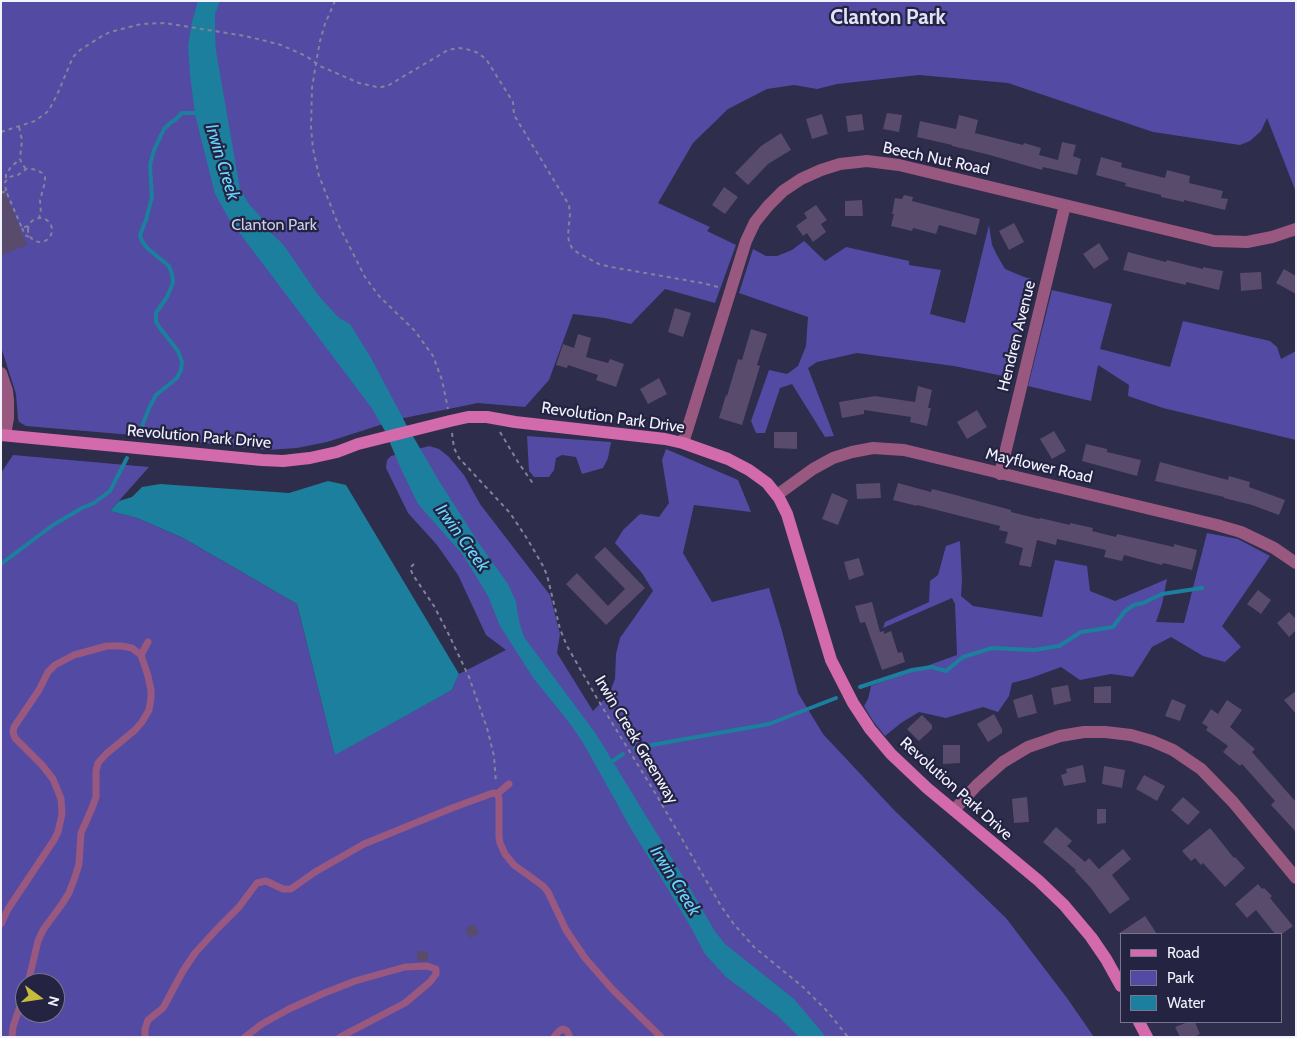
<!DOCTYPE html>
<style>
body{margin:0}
#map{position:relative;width:1297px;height:1038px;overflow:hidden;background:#2e2d4c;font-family:Cabin,sans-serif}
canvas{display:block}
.frame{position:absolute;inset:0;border:2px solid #f2f2ff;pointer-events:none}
.legend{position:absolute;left:1120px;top:933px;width:162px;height:90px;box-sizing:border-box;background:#242341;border:1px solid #76768d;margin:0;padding:6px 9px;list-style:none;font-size:15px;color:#f2f2ff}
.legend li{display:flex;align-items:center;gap:10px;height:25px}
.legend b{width:25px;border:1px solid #76768d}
.north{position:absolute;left:15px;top:973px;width:50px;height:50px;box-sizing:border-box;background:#242341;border:1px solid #76768d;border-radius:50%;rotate:104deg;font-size:14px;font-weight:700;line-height:20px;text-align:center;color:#f2f2ff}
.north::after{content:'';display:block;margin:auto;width:18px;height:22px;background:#c7bb3b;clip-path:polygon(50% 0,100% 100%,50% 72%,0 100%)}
</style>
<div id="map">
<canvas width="1297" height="1038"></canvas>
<div class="frame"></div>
<ul class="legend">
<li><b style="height:6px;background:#d26aab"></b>Road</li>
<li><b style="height:14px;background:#534aa3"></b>Park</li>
<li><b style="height:14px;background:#1c7f9d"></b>Water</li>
</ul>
<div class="north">N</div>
</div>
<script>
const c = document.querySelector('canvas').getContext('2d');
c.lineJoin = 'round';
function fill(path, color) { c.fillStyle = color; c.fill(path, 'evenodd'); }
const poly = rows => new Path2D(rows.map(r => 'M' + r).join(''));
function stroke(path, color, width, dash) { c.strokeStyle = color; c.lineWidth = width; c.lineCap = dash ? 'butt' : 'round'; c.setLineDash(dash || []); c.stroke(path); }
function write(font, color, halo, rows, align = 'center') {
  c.font = font + ' Cabin,sans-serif'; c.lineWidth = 4.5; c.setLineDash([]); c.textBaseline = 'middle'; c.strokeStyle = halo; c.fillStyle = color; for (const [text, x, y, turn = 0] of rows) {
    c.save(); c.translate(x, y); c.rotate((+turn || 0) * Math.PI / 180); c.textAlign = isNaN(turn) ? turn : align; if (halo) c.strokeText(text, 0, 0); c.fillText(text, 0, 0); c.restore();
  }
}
fill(poly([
 [1,1,1296,1,1296,192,1267,118,1261,131,1250,141,1240,145,1153,132,1008,83,919,75,837,84,817,89,794,85,767,89,728,109,693,143,658,203,710,227,707,231,736,245,715,303,665,289,631,324,605,318,573,314,549,380,525,407,478,403,399,419,327,442,297,448,267,450,202,443,156,437,26,426,19,422,18,419,16,394,1,347],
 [989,225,992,245,998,257,1005,269,1024,277,1032,279,1008,377,954,366,857,353,817,362,808,368,834,436,825,437,792,384,780,388,765,433,756,433,751,421,769,370,787,374,798,366,806,346,808,317,739,293,753,249,766,256,777,256,792,250,804,241,825,261,846,247,909,261,909,265,941,270,930,314,965,323],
 [1052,290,1112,304,1100,349,1170,367,1183,321,1270,341,1277,347,1281,359,1296,351,1296,440,1163,408,1128,396,1129,385,1098,365,1091,401,1028,386],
 [527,436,611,442,608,458,603,468,582,474,576,457,562,455,556,458,554,470,549,477,534,477,529,471],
 [429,446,439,449,449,457,464,475,480,504,550,595,560,634,557,653,593,711,609,694,615,679,616,654,620,638,653,591,642,573,615,543,623,530,640,514,659,517,669,503,662,460,666,449,738,480,751,512,694,505,683,553,712,602,769,588,782,631,798,693,823,734,894,810,1006,918,1067,998,1094,1037,1,1037,1,473,13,455,149,467,110,511,137,518,183,538,297,604,335,754,452,690,459,674,506,650,486,635,458,575,437,545,408,513,386,468,387,460,391,456],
 [25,983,55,983,55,1013,25,1013],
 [1207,533,1238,539,1270,556,1222,626,1241,647,1225,662,1203,656,1171,637,1152,647,1133,677,1111,674,1080,680,1061,667,1031,678,1012,683,1009,696,998,712,983,707,946,718,919,712,901,723,885,736,873,721,864,706,868,699,871,686,957,655,955,604,952,598,883,628,885,622,929,602,930,581,938,575,946,546,960,541,962,579,961,596,973,606,1042,617,1055,560,1087,566,1090,591,1115,601,1167,579,1162,604,1156,622,1184,623]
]), '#534aa3');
fill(poly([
 [198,1,220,1,215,14,215,33,216,51,240,189,249,204,260,216,270,232,283,244,318,295,339,318,350,324,371,358,407,426,439,481,478,542,508,584,516,602,519,621,524,637,596,734,687,883,714,930,725,944,794,999,826,1037,799,1037,778,1016,726,977,705,954,689,924,630,827,582,741,568,721,534,679,500,626,488,596,463,555,418,504,401,469,385,431,371,407,229,219,215,194,195,114,190,74,188,46,192,22],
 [328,481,346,485,459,674,452,690,335,755,297,604,183,538,137,518,110,511,119,501,132,497,142,487,160,484,289,493]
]), '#1c7f9d');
stroke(poly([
 [142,426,150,406,156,395,177,378,181,370,182,362,178,351,160,328,156,322,156,313,167,297,173,283,172,274,169,266,147,248,142,241,140,235,146,220,152,197,150,165,154,150,164,129,170,123,175,120,182,113,199,113],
 [1,564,53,525,82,508,94,503,110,491,127,458],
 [860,687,912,670,932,667,946,671,963,657,992,648,1034,650,1059,646,1081,632,1113,627,1125,611,1134,605,1143,603,1162,594,1202,588],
 [635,748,769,724,836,698],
 [610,763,623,754]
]), '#1c7f9d', 4);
fill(poly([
 [887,113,902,115,899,132,883,129],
 [822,114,828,134,812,139,806,119],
 [862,114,864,130,848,132,846,116],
 [959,115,978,120,975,133,1023,145,1024,143,1041,148,1039,155,1058,160,1062,142,1076,145,1073,156,1081,159,1077,175,1043,167,1042,170,986,154,952,146,952,145,917,137,920,121,956,129],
 [781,133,791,150,768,164,748,185,735,173,761,146],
 [1101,157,1122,163,1121,167,1165,178,1167,170,1190,176,1189,183,1223,191,1221,198,1228,199,1225,210,1184,200,1184,202,1161,197,1161,195,1125,186,1126,183,1096,175],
 [1,182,27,245,1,255],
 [724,187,738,197,725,214,712,205],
 [904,195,913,197,912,201,980,219,976,235,939,225,936,234,913,228,912,231,891,226,894,214,892,214,895,198,902,199],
 [862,200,863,216,845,216,845,201],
 [816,205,827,220,821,224,826,232,813,242,807,233,803,236,796,226,807,218,804,213],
 [1014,223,1024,242,1009,250,999,231],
 [1099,243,1109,259,1094,269,1083,254],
 [1128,252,1166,262,1167,260,1203,269,1203,267,1223,271,1219,290,1186,282,1186,285,1123,270],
 [1284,269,1296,276,1296,294,1276,283],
 [1261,272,1262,289,1241,291,1240,273],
 [675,308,691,313,683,337,668,332],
 [751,329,767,334,757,365,760,366,742,425,719,418,726,395,727,396,738,359,742,360],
 [578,334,591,338,586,357,608,363,610,359,624,364,616,387,596,380,598,375,568,365,567,368,556,365,563,344,574,348],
 [659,378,667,394,648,404,640,389],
 [918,386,932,390,928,408,931,408,927,426,910,422,911,417,864,410,864,414,842,418,839,402,875,396,915,402],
 [977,410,987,427,967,439,957,422],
 [1054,431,1066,451,1052,459,1040,439],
 [774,432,797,432,797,449,774,448],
 [1086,444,1107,449,1107,452,1141,460,1137,476,1082,461],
 [1160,462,1228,480,1229,476,1250,482,1249,487,1285,500,1279,515,1252,505,1224,498,1224,497,1155,481],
 [880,483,881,498,857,499,856,484],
 [898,483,931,492,932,489,952,494,1011,510,1011,512,1039,519,1040,518,1070,525,1070,523,1093,528,1092,531,1116,537,1117,534,1174,547,1174,544,1197,550,1192,570,1163,563,1162,565,1124,555,1122,561,1104,557,1106,550,1057,539,1056,545,1037,540,1031,567,1019,565,1023,548,1005,543,1008,532,999,530,1000,526,917,505,917,506,893,500],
 [832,493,848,500,838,525,822,519],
 [605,547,645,588,606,625,566,584,577,573,608,606,625,589,594,557],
 [859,558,864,575,849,580,844,562],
 [1258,590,1271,600,1261,614,1247,604],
 [872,602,880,632,884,631,884,634,891,631,898,653,902,652,905,662,882,670,865,622,860,623,855,606],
 [1289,612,1296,619,1296,630,1289,637,1277,623],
 [1068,685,1071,701,1054,705,1051,688],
 [1111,686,1111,703,1094,703,1094,687],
 [1296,691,1296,714,1284,700],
 [1032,694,1037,713,1018,718,1013,700],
 [1172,699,1186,705,1180,721,1165,716],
 [1227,700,1242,710,1230,727,1255,749,1252,752,1296,802,1296,832,1271,805,1275,801,1242,764,1240,766,1223,752,1228,746,1206,730,1208,727,1202,723,1211,709,1218,714],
 [994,714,1002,729,1002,733,988,742,977,724],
 [922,715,932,725,932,729,919,741,907,729],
 [943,745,960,745,960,763,943,764],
 [1083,765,1086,782,1064,786,1061,775,1067,773,1066,769],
 [1104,766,1125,770,1122,788,1102,784],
 [1144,775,1165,786,1157,801,1136,789],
 [1027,797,1029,822,1014,823,1012,799],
 [1183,797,1200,812,1188,825,1171,810],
 [1097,809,1106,809,1106,823,1097,824],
 [1056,827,1072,841,1067,846,1085,862,1089,858,1099,869,1123,849,1131,859,1112,875,1130,899,1110,914,1090,887,1075,871,1076,870,1043,842],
 [1210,828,1234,858,1235,857,1245,868,1225,887,1203,863,1201,865,1195,858,1191,861,1182,851],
 [1258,884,1262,889,1264,888,1272,896,1270,898,1293,926,1282,934,1275,934,1256,910,1247,918,1235,904],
 [1145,916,1157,934,1118,934],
 [474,924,479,933,470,938,465,929],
 [417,951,428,951,428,961,417,961],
 [1188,1022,1195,1022,1200,1034,1194,1037,1180,1037,1175,1027]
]), '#594b6c');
stroke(poly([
 [335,1,325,24,320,41,316,63,312,88,311,127,313,149,319,176,338,224,365,277,379,296,415,331,433,356,442,380,448,409],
 [19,127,22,140,20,159,22,164,26,169],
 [1,132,35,121,46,113,49,110,57,95,73,57,80,50,102,36,110,32,141,24,165,23,245,36,266,41,281,45,306,56,320,66,359,83,377,87,382,87,389,85,448,50,459,48,466,49,476,52,486,59,513,102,514,115,569,205,570,214,568,235,569,242,572,248,578,253,599,264,611,267,702,283,718,287],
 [6,178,6,174,11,167,20,159],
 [6,191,5,182,9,177,18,175,26,169,32,169,37,170,42,173,45,177,45,182,40,200,41,214,39,217],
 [1,193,6,191,22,228,28,226],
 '28 230a12 12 0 1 1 24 0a12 12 0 1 1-24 0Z',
 [22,228,25,235,29,237],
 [500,432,518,462,534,485],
 [452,433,454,448,459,458,510,513,528,540,543,566,547,575,560,629,567,646,598,700,654,791,721,906,733,923,754,947,803,987,827,1011,848,1037],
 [414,564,410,568,413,575,434,606,449,635,469,677,487,728,494,756,496,783]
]), '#838299', 2, [4, 4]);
stroke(poly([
 [141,655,148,642],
 [497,794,509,784],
 [1,924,8,909,54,840,58,832,62,814,61,799,53,779,42,765,15,738,13,732,14,727,39,690,48,672,55,665,74,655,107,646,122,646,132,648,141,655,148,676,151,690,151,698,149,710,142,722,135,730,106,754,98,763,96,771,96,797,92,808,81,833,79,864,75,877,69,893,62,904,43,930,38,941,28,983],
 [12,1037,13,1027,25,991],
 [145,1037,145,1029,148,1020,163,1008,183,971,195,953,217,929,239,907,257,883,266,881,283,889,291,889,315,872,364,844,452,808,493,793,497,794,499,798,499,837,500,843,505,854,514,865,543,886,548,892,566,930,585,958,613,990,661,1037],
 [245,1037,262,1024,289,1009,322,994,355,981,405,967,427,966,436,969,436,974,430,982,405,1003,340,1037],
 [554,1037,559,1031,563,1029,567,1031,570,1037]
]), '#99587f', 7);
stroke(poly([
 [1,373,7,391,8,400,8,418,5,435],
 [683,443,746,241,755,222,768,206,783,191,801,179,821,170,840,164,867,161,899,165,1214,241,1247,242,1272,237,1296,229],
 [1000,474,1065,205],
 [777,495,813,469,833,458,852,452,873,448,904,450,1217,525,1241,532,1274,548,1296,563],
 [954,810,977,785,1003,762,1028,747,1060,736,1084,732,1105,732,1131,735,1152,741,1173,750,1201,769,1233,802,1296,878]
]), '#99587f', 12);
stroke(poly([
 [1,435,262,460,283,461,310,458,337,452,358,444,450,421,468,417,487,417,515,422,665,439,683,443,728,459,749,470,767,483,779,498,787,514,831,660,853,703,870,729,891,754,927,788,1039,881,1064,905,1091,937,1106,959,1121,986],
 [1139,1022,1147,1037]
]), '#d26aab', 12);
write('16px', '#f2f2ff', '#242341', [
 ["Beech Nut Road",936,159,12],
 ["Hendren Avenue",1017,336,-76],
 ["Revolution Park Drive",613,418,8],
 ["Revolution Park Drive",199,437,5],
 ["Mayflower Road",1039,466,13],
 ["Irwin Creek Greenway",636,740,59],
 ["Revolution Park Drive",956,789,42]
]);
write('16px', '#cccde9', '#242341', [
 ["Clanton Park",274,225]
]);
write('italic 18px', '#68d7fe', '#242341', [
 ["Irwin Creek",222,162,73],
 ["Irwin Creek",462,538,54],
 ["Irwin Creek",675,881,58]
]);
write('bold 21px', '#e1e2fa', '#242341', [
 ["Clanton Park",888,18]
]);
</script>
